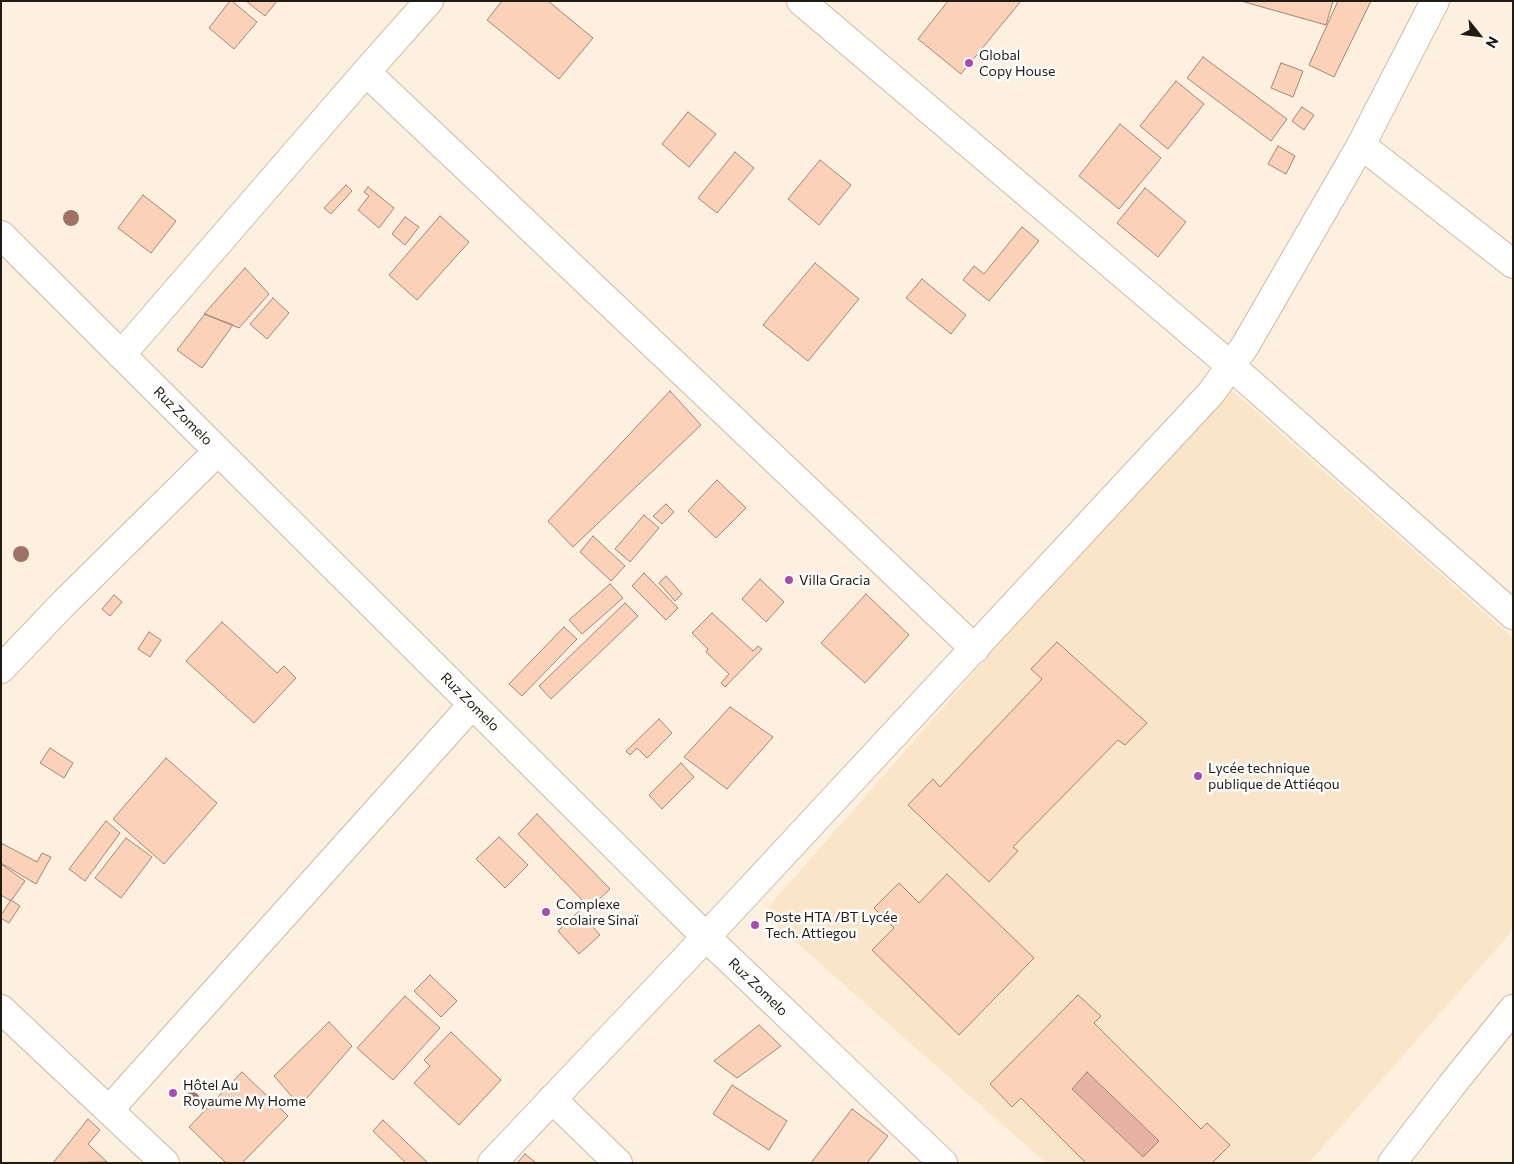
<!DOCTYPE html>
<meta charset="utf-8">
<style>
body{margin:0}
#map{position:relative;width:1514px;height:1164px;overflow:hidden;background:#fdf0de;font-family:Commissioner,sans-serif}
canvas{display:block}
.frame{position:absolute;inset:0;border:2px solid #201b13;pointer-events:none}
.north{position:absolute;left:1454px;top:10px;width:50px;height:50px;-webkit-text-stroke:4px #fff;paint-order:stroke;rotate:119deg;font-size:14px;font-weight:700;line-height:20px;text-align:center;color:#201b13}
.north::after{content:'';display:block;margin:auto;width:18px;height:22px;background:#201b13;clip-path:polygon(50% 0,100% 100%,50% 72%,0 100%)}
</style>
<div id="map">
<canvas width="1514" height="1164"></canvas>
<div class="frame"></div>
<div class="north">N</div>
</div>
<script>
const c = document.querySelector('canvas').getContext('2d');
c.lineJoin = 'round';
function fill(path, color) { c.fillStyle = color; c.fill(path, 'evenodd'); }
const poly = rows => new Path2D(rows.map(r => 'M' + r).join(''));
function stroke(path, color, width, dash) { c.strokeStyle = color; c.lineWidth = width; c.lineCap = dash ? 'butt' : 'round'; c.setLineDash(dash || []); c.stroke(path); }
function write(font, color, halo, rows, align = 'center') {
  c.font = font + ' Commissioner,sans-serif'; c.lineWidth = 5; c.setLineDash([]); c.textBaseline = 'middle'; c.strokeStyle = halo; c.fillStyle = color; for (const [text, x, y, turn = 0] of rows) {
    c.save(); c.translate(x, y); c.rotate((+turn || 0) * Math.PI / 180); c.textAlign = isNaN(turn) ? turn : align; if (halo) c.strokeText(text, 0, 0); c.fillText(text, 0, 0); c.restore();
  }
}
fill(poly([
 [1226,385,1513,638,1513,930,1309,1163,1046,1163,763,913]
]), '#fae5c8');
fill(poly([
 [1087,1072,1159,1141,1143,1157,1072,1089]
]), '#e8b1a6');
const building = poly([
 [230,1,232,1,257,22,234,49,209,28,230,1],
 [246,1,277,1,265,16,246,1],
 [502,1,548,1,593,38,559,79,487,20,502,1],
 [948,1,1021,1,961,74,918,39,948,1],
 [1241,1,1333,1,1326,25,1241,1],
 [1338,1,1371,1,1334,77,1309,65,1338,1],
 [1203,57,1287,119,1271,141,1187,78,1203,57],
 [1281,63,1303,71,1293,97,1271,88,1281,63],
 [1176,81,1204,104,1168,149,1140,126,1176,81],
 [1302,107,1314,115,1304,130,1292,121,1302,107],
 [688,112,716,134,689,167,662,144,688,112],
 [1120,124,1161,158,1119,209,1079,176,1120,124],
 [1278,146,1295,156,1286,174,1268,164,1278,146],
 [735,152,754,168,717,213,698,198,735,152],
 [820,160,851,185,819,225,788,199,820,160],
 [346,185,352,191,331,214,324,208,346,185],
 [368,187,394,208,379,228,358,210,369,196,364,192,368,187],
 [1145,188,1186,222,1158,257,1117,223,1145,188],
 [143,195,176,221,151,253,118,228,143,195],
 [440,216,469,242,417,300,389,275,440,216],
 [405,217,419,227,405,245,392,234,405,217],
 [1022,227,1039,241,989,301,963,280,974,266,984,274,1022,227],
 [815,263,859,299,808,361,763,325,815,263],
 [245,268,269,294,239,328,204,314,245,268],
 [922,279,966,315,951,334,906,298,922,279],
 [273,298,289,313,267,339,250,324,273,298],
 [205,314,233,325,202,368,177,350,205,314],
 [670,391,701,425,573,547,548,521,670,391],
 [717,480,746,508,716,538,688,511,717,480],
 [666,504,674,512,662,524,653,516,666,504],
 [644,515,659,528,630,562,615,549,644,515],
 [593,536,625,566,611,581,580,552,593,536],
 [644,573,678,608,666,620,632,586,644,573],
 [666,576,682,594,675,601,659,583,666,576],
 [760,579,784,602,766,622,742,599,760,579],
 [610,584,623,598,582,634,569,620,610,584],
 [866,594,909,635,865,683,821,643,866,594],
 [114,595,122,602,110,616,102,609,114,595],
 [625,603,638,616,551,699,539,686,625,603],
 [712,613,753,651,758,646,762,649,725,687,721,683,729,674,706,652,708,649,692,633,712,613],
 [222,622,277,673,284,666,296,678,254,723,186,661,222,622],
 [564,627,577,639,522,696,509,684,564,627],
 [149,632,161,640,150,657,138,649,149,632],
 [1057,642,1147,723,1125,745,1118,740,1013,847,1018,851,989,882,908,805,933,779,940,787,1042,679,1031,669,1057,642],
 [730,707,773,737,727,789,684,757,730,707],
 [659,719,672,733,647,758,637,748,630,755,626,751,659,719],
 [50,748,73,763,64,778,40,763,50,748],
 [166,758,217,803,164,864,113,819,166,758],
 [681,763,694,777,662,809,649,795,681,763],
 [537,814,610,889,590,908,518,834,537,814],
 [106,821,120,833,85,881,69,869,106,821],
 [499,837,528,865,505,888,476,859,499,837],
 [126,838,152,857,121,898,95,878,126,838],
 [1,843,37,862,42,853,51,857,36,884,1,863,1,843],
 [1,864,25,881,11,901,1,895,1,864],
 [947,874,1034,958,959,1035,872,950,894,928,874,908,899,883,919,903,947,874],
 [11,900,20,906,9,923,1,918,1,915,11,900],
 [579,911,600,935,579,954,558,931,579,911],
 [430,975,457,1001,441,1017,414,991,430,975],
 [1078,995,1101,1016,1094,1023,1201,1129,1207,1123,1230,1145,1212,1163,1086,1163,1021,1098,1012,1107,990,1084,1078,995],
 [1087,1072,1159,1141,1143,1157,1072,1089,1087,1072],
 [405,996,440,1028,393,1080,357,1048,405,996],
 [329,1022,352,1046,300,1106,274,1076,329,1022],
 [759,1025,781,1046,737,1078,714,1061,759,1025],
 [451,1032,501,1080,459,1125,414,1083,430,1066,424,1060,451,1032],
 [242,1072,288,1116,242,1163,226,1163,189,1127,242,1072],
 [732,1085,787,1121,769,1150,713,1114,732,1085],
 [852,1109,888,1136,867,1163,811,1163,852,1109],
 [88,1119,100,1130,88,1144,107,1162,53,1163,88,1119],
 [383,1120,428,1163,406,1163,373,1131,383,1120],
 [525,1154,536,1163,517,1163,525,1154]
]);
fill(building, '#fbd1b7');
stroke(building, '#9d8779', 1);
const minor = poly([
 [801,1,1231,366,1513,615],
 [366,72,975,649],
 [1361,145,1513,264],
 [1,235,706,937,943,1163],
 [121,355,366,72,429,1],
 [1,669,64,603,218,451],
 [1,1009,165,1163],
 [552,1099,618,1163],
 [109,1110,472,705],
 [492,1163,706,937,1211,393,1245,346,1361,145,1435,1],
 [1392,1163,1451,1086,1513,1009]
]);
stroke(minor, '#cabaa5', 30);
stroke(minor, '#fff', 28);
c.fillStyle = '#9e7265';
for (const [x, y] of [
 [71,218],
 [21,554],
 [192,1100]
]) { c.beginPath(); c.arc(x, y, 8, 0, 2 * Math.PI); c.fill(); }
for (const [x, y, r, color] of [
 [969,63,5,"#ad4ab1"],
 [789,580,5,"#ad4ab1"],
 [1198,776,5,"#ad4ab1"],
 [546,912,5,"#ad4ab1"],
 [755,925,5,"#ad4ab1"],
 [173,1093,5,"#ad4ab1"]
]) { const dot = new Path2D(); dot.arc(x, y, r, 0, 2 * Math.PI); c.fillStyle = color; c.fill(dot); stroke(dot, '#fff', 2); }
write('14px', '#201b13', '#fff', [
 ["Global",979,55],
 ["Copy House",979,71],
 ["Villa Gracia",799,580],
 ["Lycée technique",1208,768],
 ["publique de Attiéqou",1208,784],
 ["Complexe",556,904],
 ["scolaire Sinaï",556,920],
 ["Poste HTA /BT Lycée",765,917],
 ["Tech. Attiegou",765,933],
 ["Hôtel Au",183,1085],
 ["Royaume My Home",183,1101]
], 'left');
write('14px', '#201b13', '#fff', [
 ["Ruz Zomelo",183,416,45],
 ["Ruz Zomelo",470,702,45],
 ["Ruz Zomelo",758,987,44]
]);
</script>
